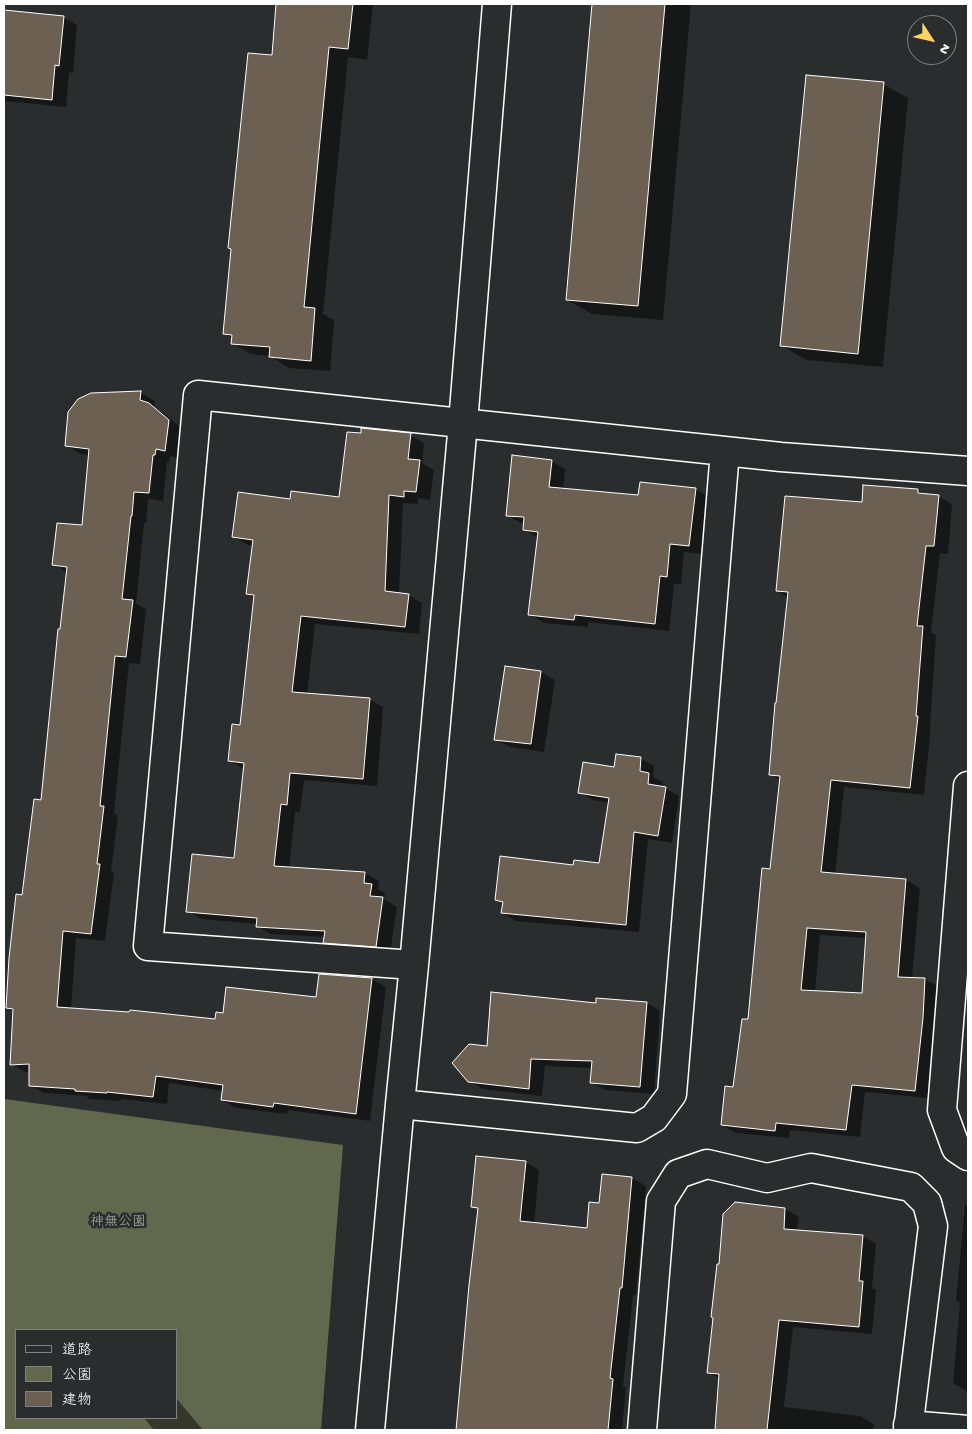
<!DOCTYPE html>
<meta charset="utf-8">
<style>
body{margin:0}
#map{position:relative;width:972px;height:1434px;overflow:hidden;background:#2a2d2e;font-family:"Gochi Hand","Klee One",sans-serif}
canvas{display:block}
.frame{position:absolute;inset:0;border:5px solid #fff;pointer-events:none}
.legend{position:absolute;left:15px;top:1329px;width:162px;height:90px;box-sizing:border-box;background:#2a2d2e;border:1px solid #7f8182;margin:0;padding:6px 9px;list-style:none;font-size:15px;color:#fff}
.legend li{display:flex;align-items:center;gap:10px;height:25px}
.legend b{width:25px;border:1px solid #7f8182}
.north{position:absolute;left:907px;top:15px;width:50px;height:50px;box-sizing:border-box;background:#2a2d2e;border:1px solid #7f8182;border-radius:50%;rotate:125deg;font-size:14px;font-weight:700;line-height:20px;text-align:center;color:#fff}
.north::after{content:'';display:block;margin:auto;width:18px;height:22px;background:#ffd166;clip-path:polygon(50% 0,100% 100%,50% 72%,0 100%)}
</style>
<div id="map">
<canvas width="972" height="1434"></canvas>
<div class="frame"></div>
<ul class="legend">
<li><b style="height:6px;background:#2a2d2e"></b>道路</li>
<li><b style="height:14px;background:#62684e"></b>公園</li>
<li><b style="height:14px;background:#6c6053"></b>建物</li>
</ul>
<div class="north">N</div>
</div>
<script>
const c = document.querySelector('canvas').getContext('2d');
c.lineJoin = 'round';
function fill(path, color) { c.fillStyle = color; c.fill(path, 'evenodd'); }
const poly = rows => new Path2D(rows.map(r => 'M' + r).join(''));
function stroke(path, color, width, dash) { c.strokeStyle = color; c.lineWidth = width; c.lineCap = dash ? 'butt' : 'round'; c.setLineDash(dash || []); c.stroke(path); }
function write(font, color, halo, rows, align = 'center') {
  c.font = font + ' "Gochi Hand","Klee One",sans-serif'; c.lineWidth = 5; c.setLineDash([]); c.textBaseline = 'middle'; c.strokeStyle = halo; c.fillStyle = color; for (const [text, x, y, turn = 0] of rows) {
    c.save(); c.translate(x, y); c.rotate((+turn || 0) * Math.PI / 180); c.textAlign = isNaN(turn) ? turn : align; if (halo) c.strokeText(text, 0, 0); c.fillText(text, 0, 0); c.restore();
  }
}
fill(poly([
 [4,1099,343,1145,321,1430,4,1430],
 [16,1330,176,1330,176,1418,16,1418]
]), '#62684e');
fill(poly([
 [278,4,373,4,367,60,348,57,323,314,334,320,330,371,289,368,270,356,251,354,232,343,233,338,224,334,273,56],
 [593,4,691,4,663,320,592,314,567,300],
 [4,11,63,17,77,25,73,73,69,72,66,107,4,101],
 [883,84,908,98,883,367,807,360,782,346],
 [141,393,155,401,154,407,163,413,183,429,179,458,170,456,169,462,167,462,163,501,148,499,146,523,144,523,136,604,146,609,140,664,129,663,114,813,118,816,111,871,114,873,105,941,76,938,71,1009,216,1021,224,1014,317,999,320,975,372,979,386,987,370,1121,288,1110,287,1114,236,1108,222,1100,223,1091,169,1083,167,1104,121,1099,121,1101,90,1099,86,1096,44,1093,30,1085,30,1072,25,1072,12,1064,14,1012,7,1008,23,896,42,801,68,573,53,564,83,527,89,455,81,454,67,446],
 [410,435,424,443,422,463,434,470,430,500,418,498,418,504,403,503,399,594,409,595,422,603,419,634,315,624,307,694,369,699,383,707,377,786,304,780,300,812,295,812,289,869,365,873,379,881,378,889,385,893,384,899,397,907,390,954,338,950,324,942,325,937,271,934,257,926,257,924,201,919,188,911,235,859,244,769,230,761,241,726,255,598,248,594,253,545,248,545,234,537,291,500,340,498],
 [551,461,565,469,563,489,639,497,695,489,709,497,702,554,684,552,681,584,674,584,669,631,588,622,588,627,544,623,530,615,539,538,524,530,524,523,521,523,507,515],
 [918,490,926,495,938,496,952,504,948,554,940,553,931,632,936,635,930,725,931,725,924,795,844,787,835,875,906,880,920,888,912,979,925,979,939,987,928,1098,865,1092,860,1137,790,1130,789,1138,736,1133,722,1125,734,1088,749,1021,771,870,781,781,770,774,789,598,777,591,863,503],
 [820,935,867,938,864,995,815,992],
 [541,672,555,680,544,752,510,747,496,739],
 [640,758,654,766,653,777,663,782,662,788,665,788,679,796,672,843,648,839,639,932,516,921,502,913,504,904,496,900,574,866,600,864,610,803,593,800,579,792,615,769],
 [647,1003,660,1011,654,1094,605,1090,591,1082,592,1068,545,1066,542,1096,483,1089,469,1081,488,1047,597,1004],
 [525,1162,539,1170,534,1224,588,1230,600,1204,603,1175,632,1178,646,1186,636,1295,633,1295,623,1386,626,1388,622,1430,456,1430,479,1210,472,1206],
 [965,1205,968,1206,968,1392,953,1383,960,1303,956,1301],
 [785,1209,799,1217,797,1231,863,1236,876,1244,872,1288,876,1290,872,1334,793,1327,784,1407,860,1416,874,1424,873,1430,717,1430,720,1379,708,1372],
 [176,1398,203,1430,154,1430,144,1418,176,1418]
]), '#0007');
const building = poly([
 [276,4,353,4,348,49,329,47,304,307,315,308,311,361,269,357,270,347,231,344,232,335,223,334,231,249,228,248,248,53,272,55,276,4],
 [592,4,665,4,638,306,566,300,592,4],
 [4,10,64,16,59,66,55,65,52,100,4,95,4,10],
 [806,75,884,82,858,354,780,346,806,75],
 [141,391,140,400,149,403,169,420,165,451,156,449,155,455,153,455,149,493,134,492,132,516,131,516,122,599,133,600,126,657,115,656,100,806,104,806,97,864,100,864,91,934,63,931,57,1007,129,1012,130,1010,215,1019,216,1012,223,1013,226,987,316,997,319,974,372,978,356,1114,274,1103,273,1107,221,1100,223,1085,156,1076,153,1097,107,1092,107,1093,75,1091,75,1089,29,1086,29,1064,10,1065,13,1009,6,1008,9,958,16,894,22,895,34,799,41,800,58,629,60,629,67,567,52,565,57,523,82,525,89,449,65,446,68,412,78,399,91,393,141,391],
 [361,428,411,433,408,459,420,460,416,492,404,491,404,497,389,495,385,591,409,594,405,627,301,616,292,692,370,698,363,779,290,773,287,805,281,804,274,866,365,872,364,883,372,884,370,896,383,897,376,947,323,943,325,931,256,927,257,918,186,912,192,854,234,858,244,763,228,761,232,724,240,725,254,595,246,594,253,540,232,537,238,492,290,499,291,491,339,497,347,432,361,433,361,428],
 [512,455,552,460,549,487,638,495,640,482,696,488,689,546,670,544,667,577,660,576,655,624,575,615,574,620,528,615,538,532,523,530,524,517,506,516,512,455],
 [863,485,918,489,918,493,939,495,934,546,926,546,917,626,923,626,916,716,918,716,910,788,831,780,821,872,906,879,898,977,925,978,923,1018,915,1091,852,1085,846,1130,776,1123,775,1131,721,1125,725,1086,733,1087,742,1019,748,1019,762,868,770,869,780,776,769,775,775,703,776,703,788,592,776,591,785,496,862,502,863,485],
 [807,928,866,932,862,993,801,990,807,928],
 [505,666,541,671,531,744,494,740,505,666],
 [616,754,641,757,640,771,649,773,648,784,666,787,658,836,634,832,626,925,501,913,503,902,495,900,500,856,573,865,574,860,599,863,609,798,578,793,583,762,614,767,616,754],
 [491,992,596,1003,596,998,647,1002,640,1087,590,1083,592,1061,531,1059,529,1089,468,1082,452,1063,469,1044,487,1046,491,992],
 [476,1156,526,1161,520,1221,587,1228,589,1202,599,1203,602,1174,632,1177,622,1288,620,1288,610,1378,613,1379,608,1430,456,1430,469,1285,478,1208,471,1207,476,1156],
 [735,1202,785,1208,784,1229,863,1235,859,1281,863,1281,859,1327,779,1320,767,1430,715,1430,719,1374,707,1373,713,1318,711,1317,717,1264,719,1264,723,1214,735,1202]
]);
fill(building, '#6c6053');
stroke(building, '#fff', 1);
const minor = poly([
 [968,786,942,1110,956,1148,968,1156],
 [414,965,148,946,198,395,781,457,968,471],
 [400,1104,637,1128,654,1118,672,1094,725,451],
 [908,1425,968,1430],
 [370,1430,400,1104,414,965,463,423,497,4],
 [642,1430,661,1201,678,1174,707,1164,767,1178,811,1168,911,1187,927,1203,933,1226,908,1430]
]);
stroke(minor, '#fff', 31);
stroke(minor, '#2a2d2e', 28);
write('14px', '#b0b4a6', '#2a2d2e', [
 ["神無公園",118,1223]
]);
</script>
